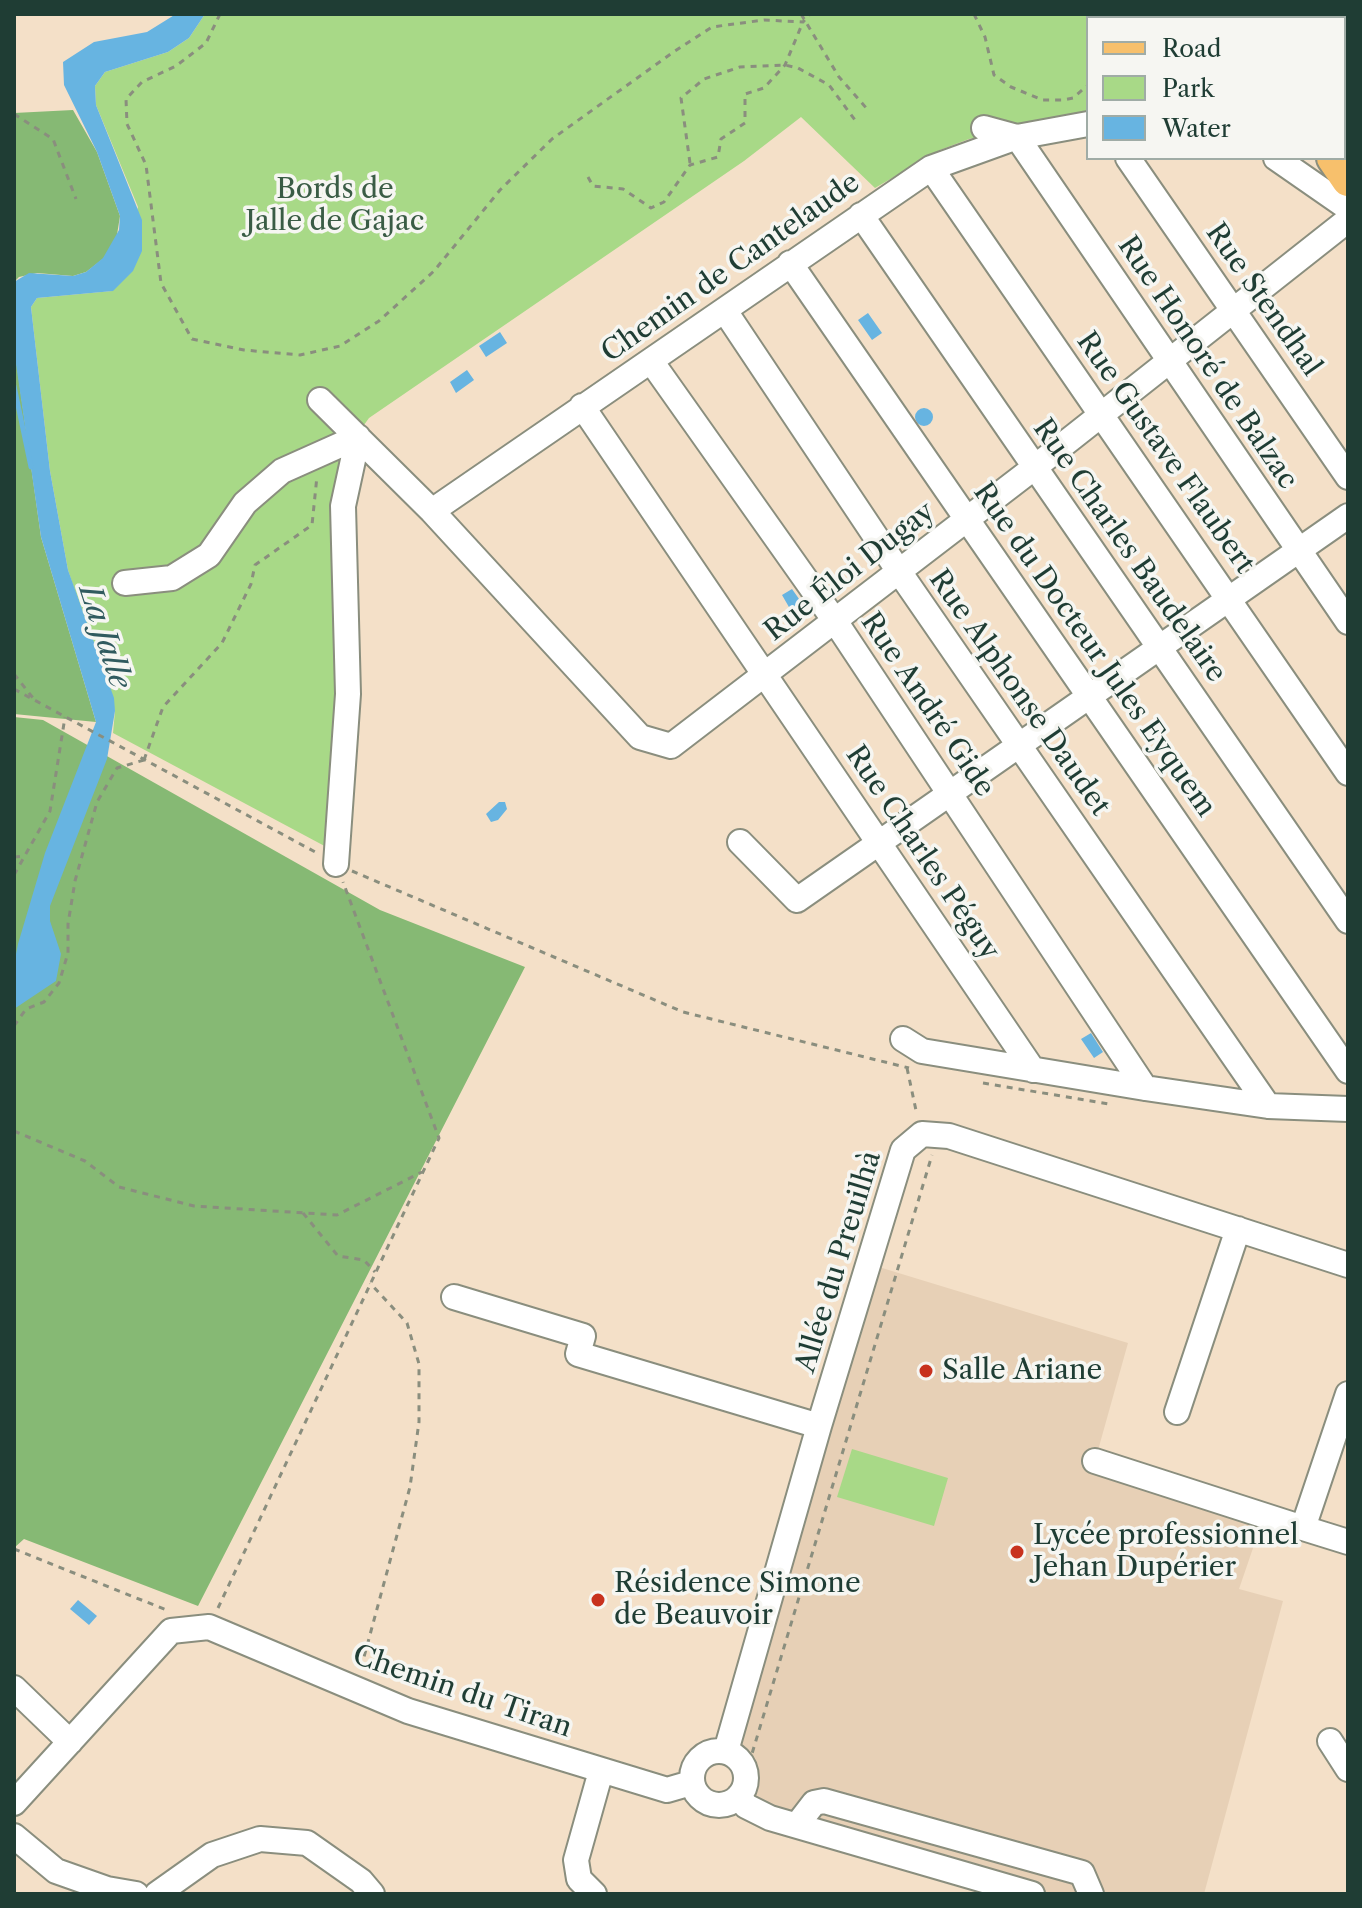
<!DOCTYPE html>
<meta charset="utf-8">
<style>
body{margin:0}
#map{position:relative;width:1362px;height:1908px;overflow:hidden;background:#f4e0c8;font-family:"Libre Caslon Text",serif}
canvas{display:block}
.frame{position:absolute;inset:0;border:16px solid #1f3d34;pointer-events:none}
.legend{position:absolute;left:1086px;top:16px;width:260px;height:144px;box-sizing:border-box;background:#f6f6f2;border:2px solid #a0aca6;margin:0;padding:10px 14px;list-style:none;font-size:24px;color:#1f3d34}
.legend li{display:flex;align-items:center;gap:16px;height:40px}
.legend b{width:40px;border:2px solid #a0aca6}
</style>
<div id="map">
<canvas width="1362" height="1908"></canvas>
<div class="frame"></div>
<ul class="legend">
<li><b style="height:10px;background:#f7c06c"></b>Road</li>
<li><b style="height:22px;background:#a8d987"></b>Park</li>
<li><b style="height:22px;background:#67b4e1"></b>Water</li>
</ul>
</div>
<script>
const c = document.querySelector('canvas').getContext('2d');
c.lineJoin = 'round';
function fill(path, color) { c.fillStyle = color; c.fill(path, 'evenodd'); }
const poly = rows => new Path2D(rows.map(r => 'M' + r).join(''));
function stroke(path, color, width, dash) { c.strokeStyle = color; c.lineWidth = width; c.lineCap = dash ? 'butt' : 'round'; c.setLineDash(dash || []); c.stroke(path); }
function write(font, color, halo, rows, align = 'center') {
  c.font = font + ' "Libre Caslon Text",serif'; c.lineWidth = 7; c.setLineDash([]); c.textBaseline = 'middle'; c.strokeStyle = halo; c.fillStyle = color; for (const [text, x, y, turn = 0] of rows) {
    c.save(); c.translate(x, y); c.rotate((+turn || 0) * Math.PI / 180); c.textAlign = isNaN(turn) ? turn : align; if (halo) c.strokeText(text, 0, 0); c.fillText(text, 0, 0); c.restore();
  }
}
fill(poly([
 [869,1264,1128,1343,1095,1461,1264,1516,1239,1589,1283,1601,1204,1894,1032,1894,739,1796,746,1776,741,1761,726,1751]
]), '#e7d0b6');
fill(poly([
 [205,14,1214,14,1217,18,1088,18,1088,114,969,139,940,150,875,188,801,117,744,161,369,418,339,460,334,516,343,585,332,850,113,733,115,711,68,570,50,471,31,307,37,298,112,291,138,207,96,105,95,86,105,72,168,52,189,38],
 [1263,14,1348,14,1348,29,1344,30,1344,18,1266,18],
 [852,1449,948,1478,934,1526,837,1497]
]), '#a8d987');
fill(poly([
 [73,110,97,152,120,216,116,241,103,259,86,272,73,276,37,273,19,277,14,282,14,113],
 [14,345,41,537,96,722,14,714],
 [14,717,43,720,380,910,525,967,198,1606,24,1539,14,1548]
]), '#86b974');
fill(poly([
 [176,14,205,14,189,38,168,52,105,72,95,86,96,105,142,220,142,251,133,271,113,291,37,298,31,307,50,471,68,570,114,698,115,711,107,759,50,906,50,921,61,954,56,981,14,1009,14,964,18,944,45,853,96,722,41,537,15,357,14,282,29,273,73,276,86,272,103,258,119,230,120,216,97,152,64,85,63,62,94,42,147,32],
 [868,313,882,333,872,340,858,320],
 [500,332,507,343,486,357,479,346],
 [467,370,474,380,456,393,450,382],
 '915 417a9 9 0 1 1 18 0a9 9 0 1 1-18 0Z',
 [792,589,809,613,797,621,782,595],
 [499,802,505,802,507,809,498,820,491,822,486,814],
 [1091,1033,1103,1052,1094,1058,1081,1039],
 [78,1600,97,1616,89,1625,70,1609]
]), '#67b4e1');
stroke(poly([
 [14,386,31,467]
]), '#67b4e1', 5);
const minor = poly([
 [984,128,1017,137,1348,622],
 [1128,158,1348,477],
 [1276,158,1348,208],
 [931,168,1348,773],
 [861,215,1348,921],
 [790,263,1348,1071],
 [725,311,898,570,1268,1106],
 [651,361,835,621,1145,1088],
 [320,400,432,511,640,737,671,746,1035,467,1348,220],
 [582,406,1033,1070],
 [432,511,931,168,1017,137,1088,124],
 [125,583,172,578,209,555,245,503,282,471,358,437],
 [740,842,797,900,1348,516],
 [336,864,348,694,343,506,358,437],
 [903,1039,922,1051,1145,1088,1268,1106,1348,1109],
 [454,1297,583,1336,578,1354,819,1426],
 [1348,1394,1303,1528,1348,1542],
 [1177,1412,1238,1229],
 [1095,1461,1303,1528],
 [14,1688,70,1742],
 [1330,1741,1348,1769],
 [726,1751,819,1426,903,1150,922,1134,949,1136,1348,1265],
 '692 1778a27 27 0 1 1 54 0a27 27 0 1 1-54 0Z',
 [739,1796,746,1806,770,1818,1032,1894],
 [14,1803,171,1631,209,1627,408,1711,667,1790,691,1783],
 [797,1825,814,1803,824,1801,1082,1873,1091,1894],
 [14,1836,56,1871,107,1889,136,1894],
 [157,1894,212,1855,260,1839,307,1843,361,1881,372,1894],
 [594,1894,579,1879,576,1860,601,1771]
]);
const major = poly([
 [1236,14,1239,18],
 [1333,158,1348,180]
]);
stroke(minor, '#8a8e7e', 28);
stroke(major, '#8a8e7e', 36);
stroke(poly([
 [220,14,206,43,176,66,142,82,126,99,127,124,146,165,161,283,192,339,244,350,300,355,340,346,379,321,434,271,500,190,552,139,672,53,712,27,764,20,803,22,810,14],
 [801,14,839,77,868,110],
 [974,14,985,37,994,75,1011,87,1043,100,1063,100,1073,98,1088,85],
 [1110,18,1110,14],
 [1131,18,1147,14],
 [14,114,53,139,76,199],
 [690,163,681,98,704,79,740,67,785,65,798,68,829,85,855,120],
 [588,177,593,186,623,189,651,208,664,202,690,165,718,157,721,139,745,123,745,94,764,88,785,65,803,22],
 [14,674,33,698],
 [14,689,317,853],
 [144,760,163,707,222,643,251,584,255,565,312,525,317,476],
 [14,857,25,856],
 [352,871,683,1012,909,1068],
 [14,875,50,811,65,717],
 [14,1026,26,1009,44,1002,59,983,68,953,68,924,75,881,97,802,117,768,144,760],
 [907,1068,917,1115],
 [983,1083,1109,1104],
 [14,1131,85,1161,119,1187,194,1206,337,1215,422,1172],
 [303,1213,338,1256,364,1260,375,1272],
 [14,1549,169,1611],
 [218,1608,439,1138,343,882],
 [361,1668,410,1487,419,1422,419,1364,407,1323,370,1283],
 [744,1760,751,1757,932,1155]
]), '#8a8e7e', 3, [6, 6]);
stroke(minor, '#fff', 24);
stroke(major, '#f7c06c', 32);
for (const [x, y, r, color] of [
 [926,1371,8,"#c8321e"],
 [1017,1552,8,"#c8321e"],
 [598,1600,8,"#c8321e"]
]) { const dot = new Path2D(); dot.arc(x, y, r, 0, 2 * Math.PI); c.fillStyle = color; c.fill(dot); stroke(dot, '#f6f6f2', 3); }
write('28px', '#3a5c45', '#f6f6f2', [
 ["Bords de",335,190],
 ["Jalle de Gajac",335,222]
]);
write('28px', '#1f3d34', '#f6f6f2', [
 ["Chemin de Cantelaude",731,268,-35],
 ["Rue Stendhal",1263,300,55],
 ["Rue Honoré de Balzac",1207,363,56],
 ["Rue Gustave Flaubert",1165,453,55],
 ["Rue Charles Baudelaire",1129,551,55],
 ["Rue Éloi Dugay",850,572,-38],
 ["Rue du Docteur Jules Eyquem",1094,650,55],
 ["Rue Alphonse Daudet",1019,693,55],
 ["Rue André Gide",927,705,56],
 ["Rue Charles Péguy",922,853,56],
 ["Allée du Preuilhà",839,1262,-73],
 ["Chemin du Tiran",462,1692,19]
]);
write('28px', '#1f3d34', '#f6f6f2', [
 ["Salle Ariane",942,1371],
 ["Lycée professionnel",1033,1536],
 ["Jehan Dupérier",1033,1568],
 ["Résidence Simone",614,1584],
 ["de Beauvoir",614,1616]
], 'left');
write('italic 30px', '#315b5f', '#f6f6f2', [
 ["La Jalle",104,637,72]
]);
</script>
